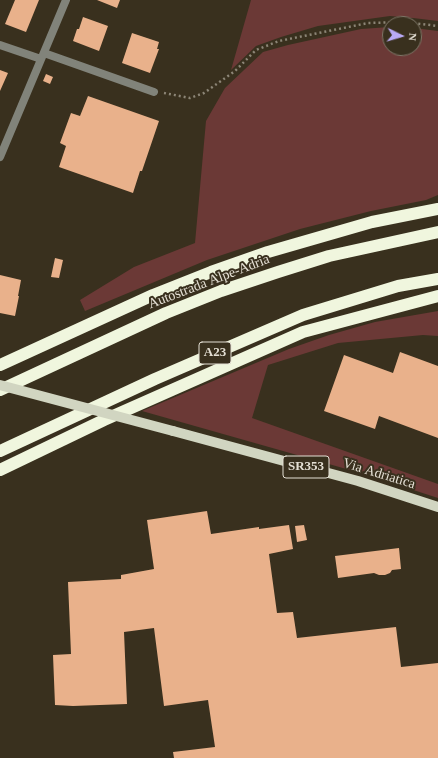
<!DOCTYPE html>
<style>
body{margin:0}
#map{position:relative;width:438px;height:758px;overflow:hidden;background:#39301e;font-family:"Times New Roman",serif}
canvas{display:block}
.north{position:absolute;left:382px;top:16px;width:40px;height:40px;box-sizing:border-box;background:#39301e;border:1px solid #7d7667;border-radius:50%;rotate:95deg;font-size:11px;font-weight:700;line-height:16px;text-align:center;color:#e4dfd4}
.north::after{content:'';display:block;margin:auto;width:14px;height:18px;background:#baaaf7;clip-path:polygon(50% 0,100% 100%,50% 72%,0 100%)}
</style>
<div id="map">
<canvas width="438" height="758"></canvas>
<div class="north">N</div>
</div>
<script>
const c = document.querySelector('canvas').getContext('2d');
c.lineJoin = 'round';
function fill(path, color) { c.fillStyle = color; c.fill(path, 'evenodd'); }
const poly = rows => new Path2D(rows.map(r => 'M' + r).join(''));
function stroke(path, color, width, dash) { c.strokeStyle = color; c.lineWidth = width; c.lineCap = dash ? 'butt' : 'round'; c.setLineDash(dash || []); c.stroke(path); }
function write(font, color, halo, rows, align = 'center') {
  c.font = font + ' "Times New Roman",serif'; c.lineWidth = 4; c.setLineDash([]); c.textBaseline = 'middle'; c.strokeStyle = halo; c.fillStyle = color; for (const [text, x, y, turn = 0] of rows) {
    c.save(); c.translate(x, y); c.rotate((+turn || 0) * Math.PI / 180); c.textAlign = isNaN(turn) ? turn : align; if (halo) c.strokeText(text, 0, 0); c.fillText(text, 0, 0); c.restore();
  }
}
fill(poly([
 [251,0,438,0,438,21,413,18,390,16,318,26,281,37,256,46,231,70],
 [390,27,390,48,414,48,414,28,438,31,438,195,426,200,371,211,300,229,207,260,85,311,80,300,134,267,195,243,206,121,225,88,263,52,288,45,361,29],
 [438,311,438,336,423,335,338,343,268,365,252,418,438,484,438,498,364,474,142,411,289,349,329,335,375,322]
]), '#6b3936');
fill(poly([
 [15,0,39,0,26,32,5,24],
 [97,0,120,0,117,8],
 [83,17,108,26,99,51,73,41,77,29,79,29],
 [132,33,159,42,157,49,159,49,150,73,122,63],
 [0,70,8,73,0,91],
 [46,74,53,77,50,84,43,81],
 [88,96,159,121,142,171,140,171,133,193,59,167,66,146,60,143,71,113,80,116],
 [55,258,63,260,59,278,51,277],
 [0,275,21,280,18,296,19,296,15,316,0,313],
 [400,352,438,366,438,438,379,416,375,429,324,411,344,355,393,373],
 [207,511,211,534,259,527,259,529,289,525,293,549,269,554,277,613,293,612,297,638,396,627,401,667,438,663,438,758,174,758,173,752,215,747,208,700,164,706,154,628,124,632,127,704,73,706,55,705,53,655,71,654,68,582,121,579,121,575,154,569,147,520],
 [304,525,307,540,297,542,295,526],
 [399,548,401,569,392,570,390,573,385,575,379,575,374,573,338,578,335,556]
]), '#e9b18b');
stroke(poly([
 [164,93,190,98,204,93,235,71,256,50,279,41,368,23,404,22,438,26]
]), '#8c8576', 2.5, [2, 3]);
stroke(poly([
 [0,45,41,59],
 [44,53,154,92],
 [0,157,66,0]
]), '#81837a', 8);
stroke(poly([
 [173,431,358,481,438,507]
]), '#d1d5c1', 10);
stroke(poly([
 [0,365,153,295,211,272,268,252,372,222,438,209],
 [0,390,166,313,221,291,278,272,329,256,438,232],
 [0,451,155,379,303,315,398,286,438,279],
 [0,470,104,420,303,332,438,296]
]), '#f0f6de', 12);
stroke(poly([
 [0,385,173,431]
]), '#d1d5c1', 10);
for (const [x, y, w] of [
 [215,353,32],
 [306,467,46]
]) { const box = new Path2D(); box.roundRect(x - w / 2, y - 11, w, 22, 3); c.fillStyle = '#39301e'; c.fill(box); stroke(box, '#e4dfd4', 1); }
write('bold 13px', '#e4dfd4', null, [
 ["A23",215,353],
 ["SR353",306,467]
]);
write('14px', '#e4dfd4', '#39301e', [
 ["Autostrada Alpe-Adria",209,282,-21],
 ["Via Adriatica",379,474,17]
]);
</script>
